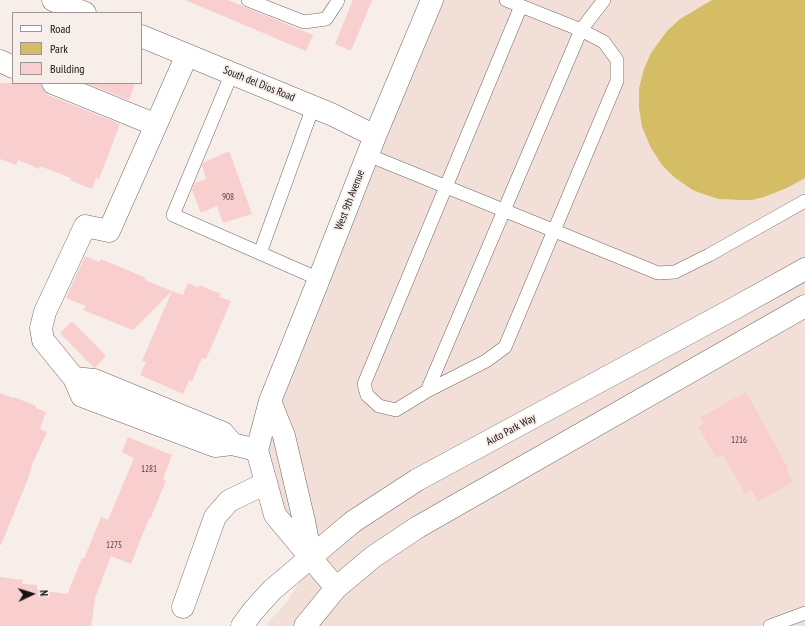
<!DOCTYPE html>
<style>
body{margin:0}
#map{position:relative;width:805px;height:626px;overflow:hidden;background:#f7ede9;font-family:"PT Sans Narrow",sans-serif}
canvas{display:block}
.legend{position:absolute;left:12px;top:12px;width:130px;height:72px;box-sizing:border-box;background:#f7ede9;border:1px solid #9d9693;margin:0;padding:5px 7px;list-style:none;font-size:12px;color:#171413}
.legend li{display:flex;align-items:center;gap:8px;height:20px}
.legend b{width:20px;border:1px solid #9d9693}
.north{position:absolute;left:12px;top:574px;width:40px;height:40px;-webkit-text-stroke:3px #f7ede9;paint-order:stroke;rotate:86deg;font-size:11px;font-weight:700;line-height:16px;text-align:center;color:#171413}
.north::after{content:'';display:block;margin:auto;width:14px;height:18px;background:#171413;clip-path:polygon(50% 0,100% 100%,50% 72%,0 100%)}
</style>
<div id="map">
<canvas width="805" height="626"></canvas>
<ul class="legend">
<li><b style="height:5px;background:#fff"></b>Road</li>
<li><b style="height:11px;background:#d4bd65"></b>Park</li>
<li><b style="height:11px;background:#f8cfce"></b>Building</li>
</ul>
<div class="north">N</div>
</div>
<script>
const c = document.querySelector('canvas').getContext('2d');
c.lineJoin = 'round';
function fill(path, color) { c.fillStyle = color; c.fill(path, 'evenodd'); }
const poly = rows => new Path2D(rows.map(r => 'M' + r).join(''));
function stroke(path, color, width, dash) { c.strokeStyle = color; c.lineWidth = width; c.lineCap = dash ? 'butt' : 'round'; c.setLineDash(dash || []); c.stroke(path); }
function write(font, color, halo, rows, align = 'center') {
  c.font = font + ' "PT Sans Narrow",sans-serif'; c.lineWidth = 3.5; c.setLineDash([]); c.textBaseline = 'middle'; c.strokeStyle = halo; c.fillStyle = color; for (const [text, x, y, turn = 0] of rows) {
    c.save(); c.translate(x, y); c.rotate((+turn || 0) * Math.PI / 180); c.textAlign = isNaN(turn) ? turn : align; if (halo) c.strokeText(text, 0, 0); c.fillText(text, 0, 0); c.restore();
  }
}
fill(poly([
 [432,0,805,0,805,626,265,626,286,603,304,576,266,483,270,401]
]), '#f2e0d8');
fill(poly([
 [712,0,805,0,805,178,787,188,764,197,752,200,741,200,719,199,700,193,691,189,674,177,662,165,651,148,642,127,639,108,639,88,644,69,651,53,667,31,680,19]
]), '#d4bd65');
fill(poly([
 [185,0,228,0,313,35,306,51],
 [353,0,372,0,351,51,335,44],
 [0,83,41,83,43,90,48,95,120,124,99,179,96,178,92,189,70,180,71,178,40,166,39,169,18,160,16,165,0,159],
 [86,83,135,83,129,100],
 [229,151,252,214,223,223,217,206,201,213,192,190,195,183,206,179,202,166,203,163],
 [85,256,99,262,101,259,146,278,145,280,172,291,133,330,83,310,86,306,66,298],
 [188,283,198,288,199,285,221,294,219,297,231,301,206,359,202,358,192,381,189,380,183,394,140,375,146,362,142,361,172,291,183,295],
 [72,321,106,356,95,368,93,367,60,333],
 [746,392,789,470,787,471,793,482,758,502,751,490,745,494,723,455,716,458,698,426,704,423,701,417],
 [0,393,13,398,14,397,36,406,36,408,46,412,40,429,47,432,31,467,32,467,27,481,1,545,0,545],
 [128,437,172,455,163,479,166,481,150,519,149,518,131,564,111,556,95,598,91,626,0,626,0,577,23,580,22,584,37,585,37,590,68,594,69,590,82,558,84,559,101,517,108,520,134,458,122,452]
]), '#f8cfce');
const lane = poly([
 [248,0,304,22,326,19,336,4,338,0],
 [506,0,581,30,604,42,617,60,617,81,505,347,486,361,427,391,396,410,379,406,367,395,364,384,521,6],
 [232,73,173,215,319,279],
 [368,155,658,273,675,272,709,255,805,201],
 [260,253,313,107],
 [427,391,581,30,604,0],
 [770,626,805,613]
]);
const street = poly([
 [187,55,109,231,85,226,45,312,41,328,43,340,74,378,82,396,215,446,232,444,257,450],
 [0,61,13,67],
 [53,83,156,125],
 [74,378,94,380,223,433,230,441],
 [183,607,215,517,229,501,266,483]
]);
const secondary = poly([
 [53,0,85,13],
 [141,36,333,115,375,136],
 [270,401,284,436,304,521,311,557],
 [336,588,275,515,257,450,270,401,319,279,375,136,432,0],
 [242,626,253,611,272,590,343,530,354,521,417,480,735,308,805,269],
 [305,626,336,588,373,557,418,527,805,306]
]);
stroke(lane, '#726966', 14);
stroke(street, '#726966', 23);
stroke(secondary, '#726966', 23);
stroke(lane, '#fff', 13);
stroke(street, '#fff', 22);
stroke(secondary, '#fff', 22);
write('9px', '#4f4342', null, [
 ["908",228,197],
 ["1216",739,440],
 ["1281",149,469],
 ["1275",114,545]
]);
write('11px', '#171413', '#f7ede9', [
 ["South del Dios Road",259,84,22],
 ["West 9th Avenue",350,200,-69],
 ["Auto Park Way",511,430,-28]
]);
</script>
